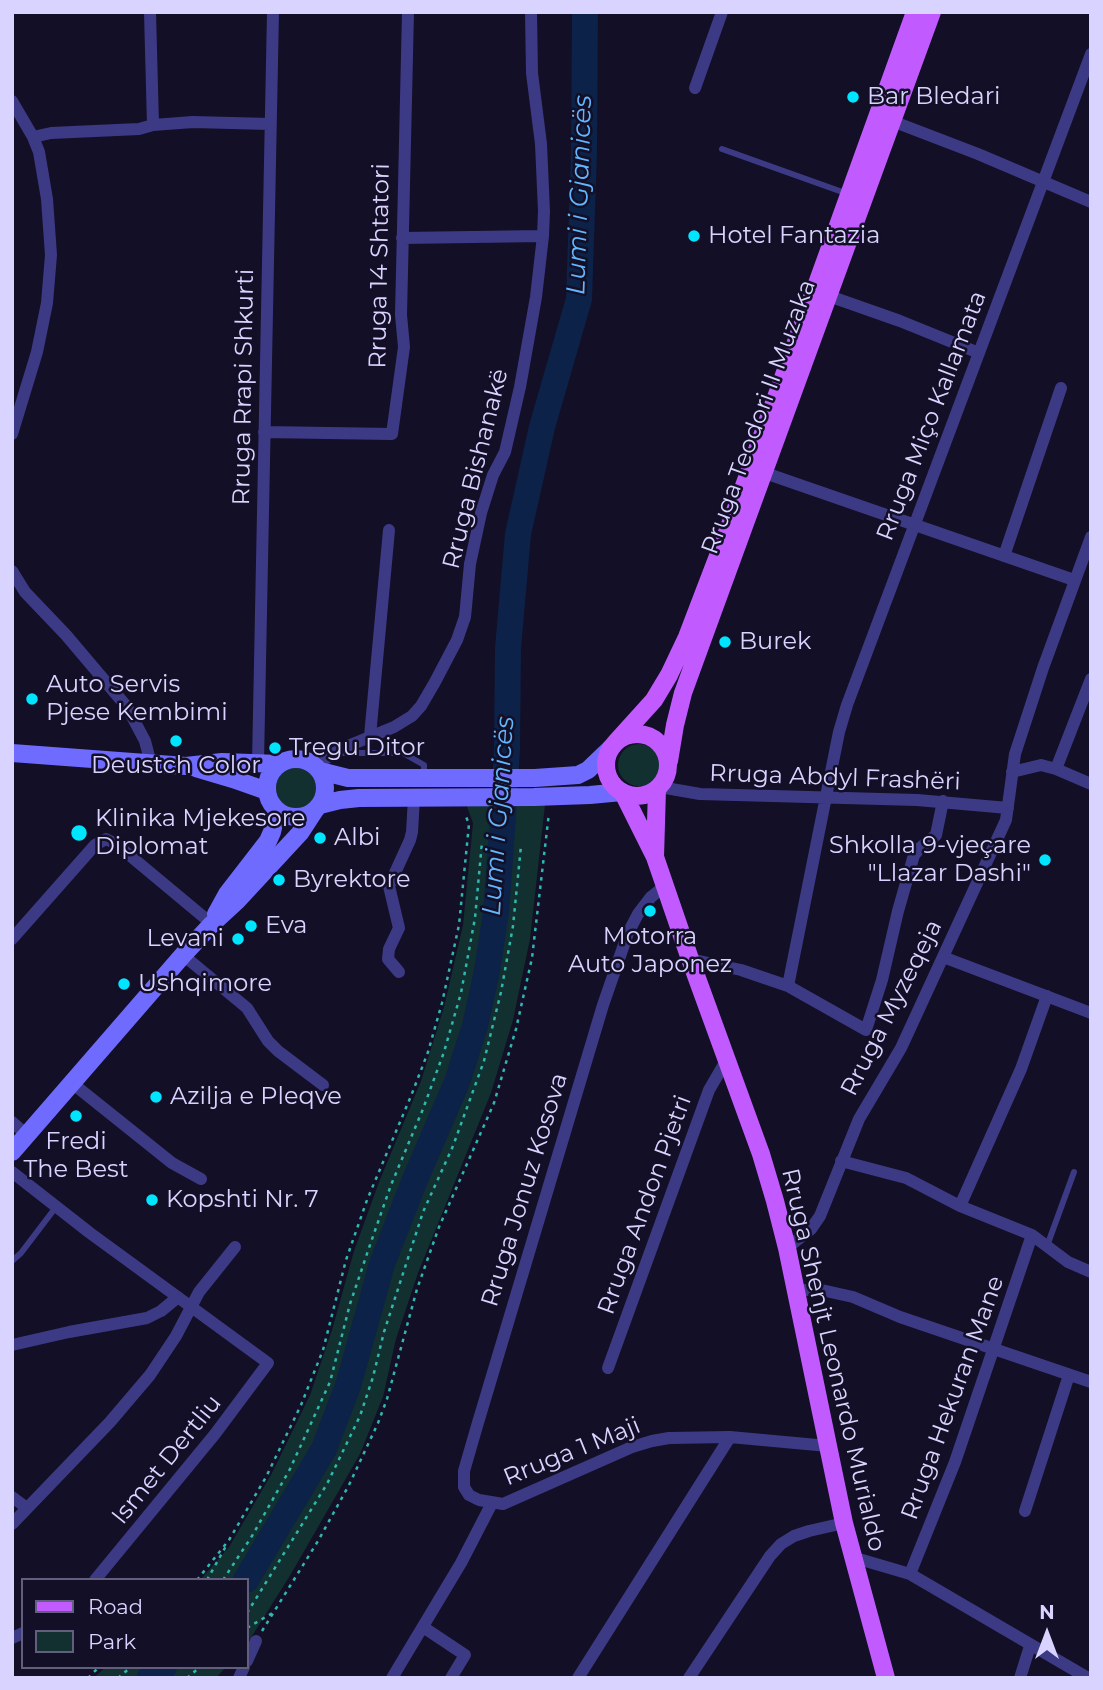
<!DOCTYPE html>
<meta charset="utf-8">
<style>
body{margin:0}
#map{position:relative;width:1103px;height:1690px;overflow:hidden;background:#130f26;font-family:Montserrat,sans-serif}
canvas{display:block}
.frame{position:absolute;inset:0;border:14px solid #d9d4ff;pointer-events:none}
.legend{position:absolute;left:21px;top:1578px;width:228px;height:91px;box-sizing:border-box;background:#130f26;border:2px solid #625e7d;margin:0;padding:9px 12px;list-style:none;font-size:21px;color:#d9d4ff}
.legend li{display:flex;align-items:center;gap:14px;height:35px}
.legend b{width:35px;border:2px solid #625e7d}
.north{position:absolute;left:1012px;top:1599px;width:70px;height:70px;-webkit-text-stroke:5px #130f26;paint-order:stroke;rotate:0deg;font-size:19px;font-weight:700;line-height:28px;text-align:center;color:#d9d4ff}
.north::after{content:'';display:block;margin:auto;width:24px;height:32px;background:#d9d4ff;clip-path:polygon(50% 0,100% 100%,50% 72%,0 100%)}
</style>
<div id="map">
<canvas width="1103" height="1690"></canvas>
<div class="frame"></div>
<ul class="legend">
<li><b style="height:9px;background:#c25bff"></b>Road</li>
<li><b style="height:19px;background:#12302f"></b>Park</li>
</ul>
<div class="north">N</div>
</div>
<script>
const c = document.querySelector('canvas').getContext('2d');
c.lineJoin = 'round';
function fill(path, color) { c.fillStyle = color; c.fill(path, 'evenodd'); }
const poly = rows => new Path2D(rows.map(r => 'M' + r).join(''));
function stroke(path, color, width, dash) { c.strokeStyle = color; c.lineWidth = width; c.lineCap = dash ? 'butt' : 'round'; c.setLineDash(dash || []); c.stroke(path); }
function write(font, color, halo, rows, align = 'center') {
  c.font = font + ' Montserrat,sans-serif'; c.lineWidth = 5; c.setLineDash([]); c.textBaseline = 'middle'; c.strokeStyle = halo; c.fillStyle = color; for (const [text, x, y, turn = 0] of rows) {
    c.save(); c.translate(x, y); c.rotate((+turn || 0) * Math.PI / 180); c.textAlign = isNaN(turn) ? turn : align; if (halo) c.strokeText(text, 0, 0); c.fillText(text, 0, 0); c.restore();
  }
}
fill(poly([
 '618 765a21 21 0 1 1 42 0a21 21 0 1 1-42 0Z',
 '276 788a21 21 0 1 1 42 0a21 21 0 1 1-42 0Z',
 [466,804,545,805,530,939,513,1020,491,1093,418,1273,396,1339,383,1397,360,1454,291,1574,247,1644,247,1580,200,1580,229,1547,272,1473,310,1395,332,1330,354,1251,379,1182,421,1081,444,1007,463,925,473,823],
 [106,1667,226,1667,216,1678,93,1678]
]), '#12302f');
stroke(poly([
 [246,1580,324,1449,331,1430,348,1386,382,1264,414,1182,457,1082,475,1026,487,971,496,912,502,831,507,749,508,648,518,534,542,427,579,299,584,152,585,12],
 [150,1678,164,1667]
]), '#0c2248', 26);
stroke(poly([
 [197,1580,229,1540,266,1477,301,1405,323,1350,346,1260,367,1200,411,1096,428,1052,442,1003,459,925,469,824,465,814],
 [207,1580,226,1546],
 [223,1580,252,1536,290,1469,330,1382,350,1304,371,1242,391,1185,423,1109,444,1052,461,993,475,918,482,842],
 [247,1613,327,1484,360,1416,373,1377,384,1332,423,1212,453,1146,484,1061,501,992,513,926,521,846],
 [247,1628,274,1612],
 [262,1631,318,1541,349,1485,378,1423,387,1399,417,1289,439,1227,494,1103,516,1029,532,958,549,813],
 [88,1678,99,1667],
 [118,1678,131,1667],
 [187,1678,200,1667]
]), '#2fb8b0', 2.5, [3.5, 5]);
stroke(poly([
 [722,149,848,194],
 [341,753,403,753,424,765,424,777],
 [1047,1246,1074,1172],
 [12,1261,21,1253,56,1207]
]), '#3d3a85', 6);
stroke(poly([
 [150,12,153,125],
 [695,88,722,12],
 [12,101,33,137,39,152,47,199,51,255,47,303,37,352,12,434],
 [892,121,978,154,1091,202],
 [33,137,51,133,139,129,153,125,193,122,270,124],
 [402,238,543,236],
 [829,296,900,321,979,353],
 [264,432,392,434,404,347,401,315,408,12],
 [765,473,1074,580],
 [1004,556,1061,388],
 [12,571,25,592,66,635,127,707,145,741,151,764],
 [370,736,389,530],
 [258,762,273,12],
 [315,765,343,748,394,727,412,716,421,706,435,682,457,640,465,617,470,564,481,513,493,475,505,452,520,387,536,297,543,236,544,211,541,144,532,73,531,12],
 [1056,769,1091,679],
 [1012,772,1041,765,1056,769,1091,784],
 [660,787,700,794,917,800,1008,808],
 [665,886,651,897,638,914,628,933,603,1005,477,1426,464,1471,464,1487,469,1495,479,1500,503,1504,632,1447,652,1441,669,1438,730,1437,828,1446],
 [12,939,95,845,106,839,116,844,212,924],
 [183,955,247,1008,268,1041,278,1051,323,1085],
 [943,957,1091,1013],
 [690,959,741,970,788,986,866,1030,882,980,898,911,914,855,920,848,936,835,943,801],
 [399,972,388,959,389,949,399,928,389,886,410,840,412,832,414,798],
 [788,986,839,732,847,705,1091,54],
 [72,1083,172,1163,201,1179],
 [12,1122,27,1135],
 [841,1161,906,1178,960,1206,1032,1235,1068,1262,1091,1272],
 [12,1172,90,1233,268,1363,215,1434,95,1580],
 [960,1206,1021,1069,1047,996],
 [787,1248,811,1229,820,1216,859,1119,901,1048,1006,820,1015,754,1043,668,1091,537],
 [796,1291,817,1289,853,1297,900,1317,1091,1382],
 [12,1345,69,1332,147,1318,161,1311,178,1297],
 [608,1368,709,1090,727,1059],
 [12,1497,27,1508],
 [1025,1511,1069,1375],
 [12,1524,110,1422,150,1375,176,1336,199,1292,235,1247],
 [852,1557,910,1574,1088,1678],
 [910,1574,955,1462,1032,1235],
 [423,1627,465,1655,451,1678],
 [12,1638,23,1633],
 [247,1661,256,1641],
 [239,1678,244,1667],
 [392,1678,461,1563,492,1503],
 [578,1678,730,1437],
 [689,1678,770,1556,781,1544,794,1536,809,1531,844,1523],
 [1020,1678,1030,1646]
]), '#3d3a85', 12);
stroke(poly([
 [12,753,186,766,222,762,280,764],
 '267 788a29 29 0 1 1 58 0a29 29 0 1 1-58 0Z',
 [196,768,233,779,267,791],
 [320,771,348,778,535,778,578,775,588,770,611,748],
 [320,805,340,800,359,798,534,797,590,795,622,792],
 [216,914,227,894,268,841,272,832,277,810],
 [12,1152,183,955,212,924,237,901,300,833,315,810]
]), '#6f6bff', 18);
stroke(poly([
 '606 765a31 31 0 1 1 62 0a31 31 0 1 1-62 0Z',
 [616,742,654,700,669,675,687,637,731,522,915,12],
 [669,761,675,725,683,693,932,12],
 [623,793,655,857,690,959,761,1154,775,1201,787,1248,844,1523,886,1678],
 [655,857,657,789]
]), '#c25bff', 18);
for (const [x, y, r, color] of [
 [853,97,7,"#00e5ff"],
 [694,236,7,"#00e5ff"],
 [725,642,7,"#00e5ff"],
 [32,699,7,"#00e5ff"],
 [176,741,7,"#00e5ff"],
 [275,748,7,"#00e5ff"],
 [79,833,9,"#00e5ff"],
 [320,838,7,"#00e5ff"],
 [1045,860,7,"#00e5ff"],
 [279,880,7,"#00e5ff"],
 [650,911,7,"#00e5ff"],
 [251,926,7,"#00e5ff"],
 [238,939,7,"#00e5ff"],
 [124,984,7,"#00e5ff"],
 [156,1097,7,"#00e5ff"],
 [76,1116,7,"#00e5ff"],
 [152,1200,7,"#00e5ff"]
]) { const dot = new Path2D(); dot.arc(x, y, r, 0, 2 * Math.PI); c.fillStyle = color; c.fill(dot); stroke(dot, '#130f26', 2.5); }
write('24px', '#d9d4ff', '#130f26', [
 ["Bar Bledari",867,97],
 ["Hotel Fantazia",708,236],
 ["Burek",739,642],
 ["Auto Servis",46,685],
 ["Pjese Kembimi",46,713],
 ["Tregu Ditor",289,748],
 ["Deustch Color",176,766,"center"],
 ["Klinika Mjekesore",95,819],
 ["Diplomat",95,847],
 ["Albi",334,838],
 ["Shkolla 9-vjeçare",1031,846,"right"],
 ["\"Llazar Dashi\"",1031,874,"right"],
 ["Byrektore",293,880],
 ["Eva",265,926],
 ["Motorra",650,937,"center"],
 ["Auto Japonez",650,965,"center"],
 ["Levani",224,939,"right"],
 ["Ushqimore",138,984],
 ["Azilja e Pleqve",170,1097],
 ["Fredi",76,1142,"center"],
 ["The Best",76,1170,"center"],
 ["Kopshti Nr. 7",166,1200]
], 'left');
write('24px', '#d9d4ff', '#130f26', [
 ["Rruga 14 Shtatori",380,266,-89],
 ["Rruga Rrapi Shkurti",244,387,-89],
 ["Rruga Miço Kallamata",932,416,-69],
 ["Rruga Teodori II Muzaka",759,417,-70],
 ["Rruga Bishanakë",476,469,-76],
 ["Rruga Abdyl Frashëri",835,778,2],
 ["Rruga Myzeqeja",892,1008,-63],
 ["Rruga Jonuz Kosova",525,1190,-73],
 ["Rruga Andon Pjetri",645,1205,-70],
 ["Rruga Shenjt Leonardo Murialdo",833,1360,77],
 ["Rruga Hekuran Mane",953,1398,-70],
 ["Rruga 1 Maji",572,1452,-22],
 ["Ismet Dertliu",167,1460,-51]
]);
write('italic 26px', '#62b6ff', '#130f26', [
 ["Lumi i Gjanicës",580,195,-88],
 ["Lumi i Gjanicës",499,816,-86]
]);
</script>
